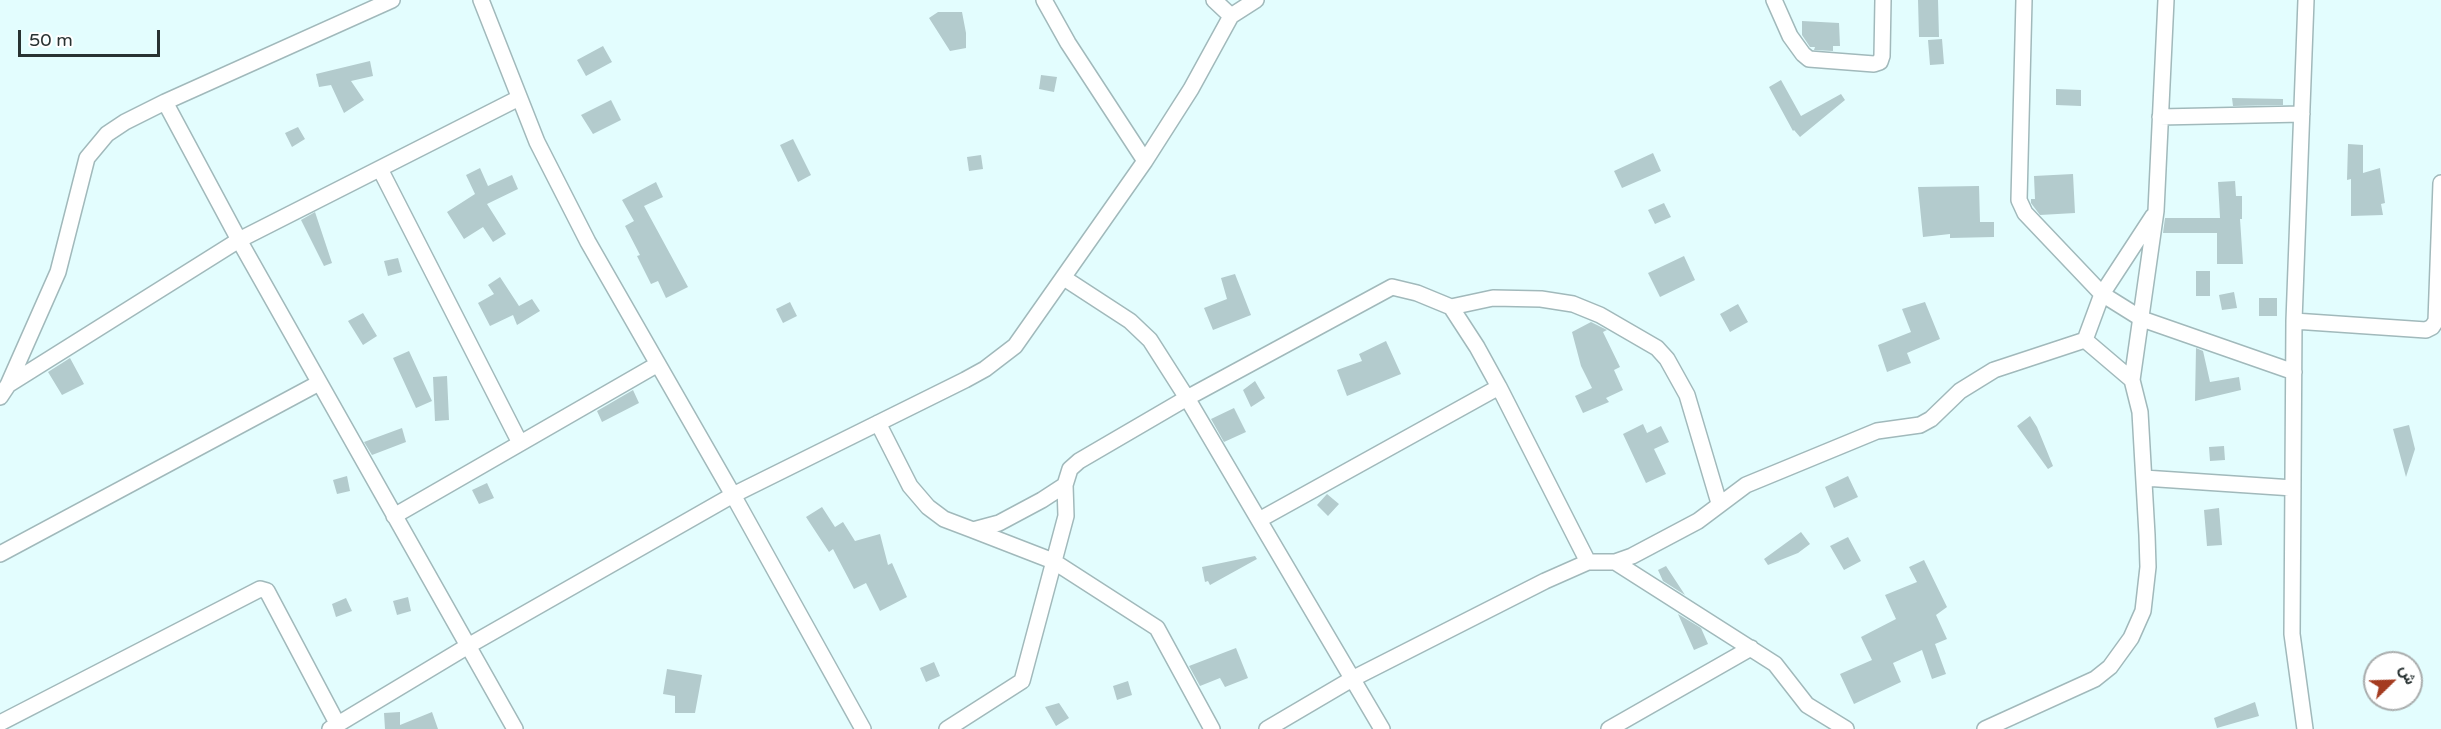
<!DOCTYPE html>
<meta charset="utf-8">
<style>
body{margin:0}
#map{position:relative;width:2441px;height:729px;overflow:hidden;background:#e3fdfe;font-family:"Varela Round",Vazirmatn,sans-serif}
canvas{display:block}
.north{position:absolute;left:2363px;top:651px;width:60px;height:60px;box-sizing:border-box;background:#fff;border:2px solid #a9adad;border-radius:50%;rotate:67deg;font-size:16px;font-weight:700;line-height:24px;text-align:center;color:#283232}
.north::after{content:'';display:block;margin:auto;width:21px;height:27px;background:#a43b20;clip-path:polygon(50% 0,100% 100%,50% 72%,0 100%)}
.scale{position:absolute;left:18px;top:30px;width:142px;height:27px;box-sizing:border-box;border:3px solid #283232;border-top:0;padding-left:8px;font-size:18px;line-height:21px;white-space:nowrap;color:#283232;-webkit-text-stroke:4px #fff;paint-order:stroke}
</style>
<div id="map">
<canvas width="2441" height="729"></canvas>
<div class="north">ش</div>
<div class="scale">50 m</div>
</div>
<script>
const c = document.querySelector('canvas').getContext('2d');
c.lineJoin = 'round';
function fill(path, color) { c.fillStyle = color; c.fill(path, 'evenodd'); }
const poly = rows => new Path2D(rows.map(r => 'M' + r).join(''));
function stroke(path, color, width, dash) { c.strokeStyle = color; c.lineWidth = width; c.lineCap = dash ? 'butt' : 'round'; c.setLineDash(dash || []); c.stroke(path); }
fill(poly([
 [1918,0,1938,0,1939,37,1919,37],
 [938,12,962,12,966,33,966,48,950,51,929,18],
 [1802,21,1839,23,1840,46,1833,46,1833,51,1814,50,1815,47,1810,47,1802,35],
 [1942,39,1944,64,1930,65,1928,40],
 [603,46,612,62,586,76,577,60],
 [370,61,373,76,351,81,364,100,344,113,331,85,319,87,316,74],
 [1041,75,1057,77,1054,92,1039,89],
 [1781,80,1801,116,1841,94,1845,100,1800,137,1794,130,1793,131,1769,87],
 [2056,89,2081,90,2081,106,2056,105],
 [2232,98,2283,99,2283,105,2233,106],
 [611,100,621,120,593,134,581,115],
 [298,127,305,139,292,147,285,133],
 [793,139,811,175,798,182,780,145],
 [2348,144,2363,145,2363,173,2380,168,2385,203,2381,204,2383,215,2351,216,2351,179,2347,180],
 [1653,153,1661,171,1622,188,1614,171],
 [981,155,983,169,969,171,967,157],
 [480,168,488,186,512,175,518,189,487,204,506,234,493,242,483,227,464,239,447,212,475,194,466,175],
 [2073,174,2075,213,2040,215,2031,203,2031,199,2035,199,2034,176],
 [2235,181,2236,196,2242,196,2242,219,2240,219,2243,264,2217,264,2217,233,2163,233,2165,218,2220,218,2218,182],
 [656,182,663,197,644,206,688,287,666,298,658,281,651,284,637,256,640,255,625,226,634,221,622,200],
 [1979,186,1980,222,1994,222,1994,237,1950,238,1950,234,1923,237,1918,187],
 [1664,203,1671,217,1655,224,1648,210],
 [315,212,332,263,324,266,301,220],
 [1684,256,1695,280,1660,297,1648,273],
 [398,258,402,272,388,276,384,261],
 [2196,271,2210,271,2210,296,2196,296],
 [1235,274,1251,315,1213,330,1204,308,1227,299,1221,278],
 [500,277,519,306,532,299,540,311,517,325,513,315,490,326,478,303,494,294,488,285],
 [2234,292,2237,308,2222,310,2219,295],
 [2259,298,2277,298,2277,316,2259,316],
 [790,302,797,316,783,323,776,309],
 [1925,302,1940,339,1907,353,1911,363,1887,372,1878,345,1911,332,1902,309],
 [1738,304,1748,322,1730,332,1720,314],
 [363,313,377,336,363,345,348,321],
 [1591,322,1607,330,1603,332,1620,367,1614,370,1623,390,1606,398,1609,402,1583,413,1575,396,1592,388,1581,366,1572,332],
 [1386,341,1401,374,1347,396,1337,370,1362,361,1359,354],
 [2196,348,2203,351,2210,382,2239,377,2241,390,2195,401],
 [409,351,432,401,416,408,393,358],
 [70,358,84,384,62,395,48,372],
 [447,376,449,420,435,421,433,377],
 [1255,381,1265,398,1251,407,1243,390],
 [633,390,639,403,602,422,597,411],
 [1234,408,1246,432,1224,442,1211,419],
 [2030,416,2037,427,2053,466,2048,469,2017,426],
 [1643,424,1647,433,1661,426,1669,442,1654,449,1666,474,1646,483,1623,434],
 [2409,425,2415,449,2406,477,2393,429],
 [402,428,406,442,372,455,364,442],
 [2224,446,2225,460,2210,461,2209,447],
 [347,476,350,491,337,494,333,480],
 [1848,476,1858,497,1834,508,1825,487],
 [487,483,494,498,479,504,472,490],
 [1327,494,1339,504,1328,516,1317,505],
 [822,507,835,527,843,522,855,541,880,534,888,565,892,563,907,597,880,611,866,583,854,589,833,549,829,552,806,517],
 [2219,508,2222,545,2207,546,2204,510],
 [1801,532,1810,544,1798,553,1768,565,1764,559],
 [1848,537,1861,561,1844,570,1830,546],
 [1255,556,1257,559,1210,585,1208,581,1205,582,1202,567],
 [1924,560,1947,607,1936,615,1947,639,1935,644,1946,674,1932,679,1922,650,1893,663,1901,682,1854,704,1840,674,1872,660,1861,637,1896,619,1885,595,1917,582,1909,567],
 [1666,566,1685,595,1663,581,1658,570],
 [408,597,411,611,397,615,393,601],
 [346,598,352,611,336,617,332,604],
 [1678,614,1701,628,1708,644,1694,650],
 [1236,648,1248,678,1225,687,1220,678,1200,686,1189,666],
 [934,662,940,676,926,682,920,668],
 [667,669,702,675,695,713,675,713,675,696,663,694],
 [1128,681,1132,695,1117,700,1113,686],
 [2255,702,2259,716,2217,728,2214,718],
 [1059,703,1069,718,1056,726,1045,707],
 [400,712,400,725,432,712,438,729,385,729,384,713]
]), '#b3cbcd');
const minor = poly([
 [1044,0,1068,43,1145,161],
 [1214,0,1231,16],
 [1774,0,1790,36,1803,54,1809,59,1874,64,1880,62,1882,56,1883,0],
 [2024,0,2019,200,2025,213,2102,294,2142,319,2294,372],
 [165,102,239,240,515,729],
 [2160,117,2302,114],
 [380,169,520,443],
 [1064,278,1130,321,1150,340,1187,398,1382,729],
 [1451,307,1493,298,1541,299,1573,304,1600,315,1657,348,1667,359,1687,395,1719,503],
 [2294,321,2426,330,2432,327,2436,321,2441,183],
 [2085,340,2132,380],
 [8,385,239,240,519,98],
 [0,397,8,385,58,272,87,158,107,134,125,122,165,102,392,0],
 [878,423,910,486,928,507,944,519,973,530,999,523,1042,500,1065,485,1070,469,1079,461,1187,398,1392,287,1417,293,1451,307,1477,347,1499,387],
 [2144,478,2293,488],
 [394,516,658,364],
 [1259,520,1499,387,1588,562,1545,581,1352,679,1267,729],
 [973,530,1053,561,1157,628,1212,729],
 [0,554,319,383],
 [1588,562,1615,562,1632,556,1698,521,1746,485,1877,431,1920,425,1931,419,1960,391,1994,370,2085,340,2102,294,2153,216],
 [1615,562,1775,664,1807,705,1846,729],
 [0,723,260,589,267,591,338,725],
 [330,729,468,646,733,495,588,242,537,142,481,0],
 [863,729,733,495,965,380,985,369,1015,346,1145,161,1191,89,1231,16,1256,0],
 [947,729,1022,681,1066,516,1065,485],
 [1609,729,1751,648],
 [1985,729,2095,679,2110,667,2131,638,2143,611,2148,567,2147,535,2140,412,2132,380,2156,211,2166,0],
 [2305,729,2292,634,2294,321,2306,0]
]);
stroke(minor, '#a1b9bb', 18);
stroke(minor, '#fff', 15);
</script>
